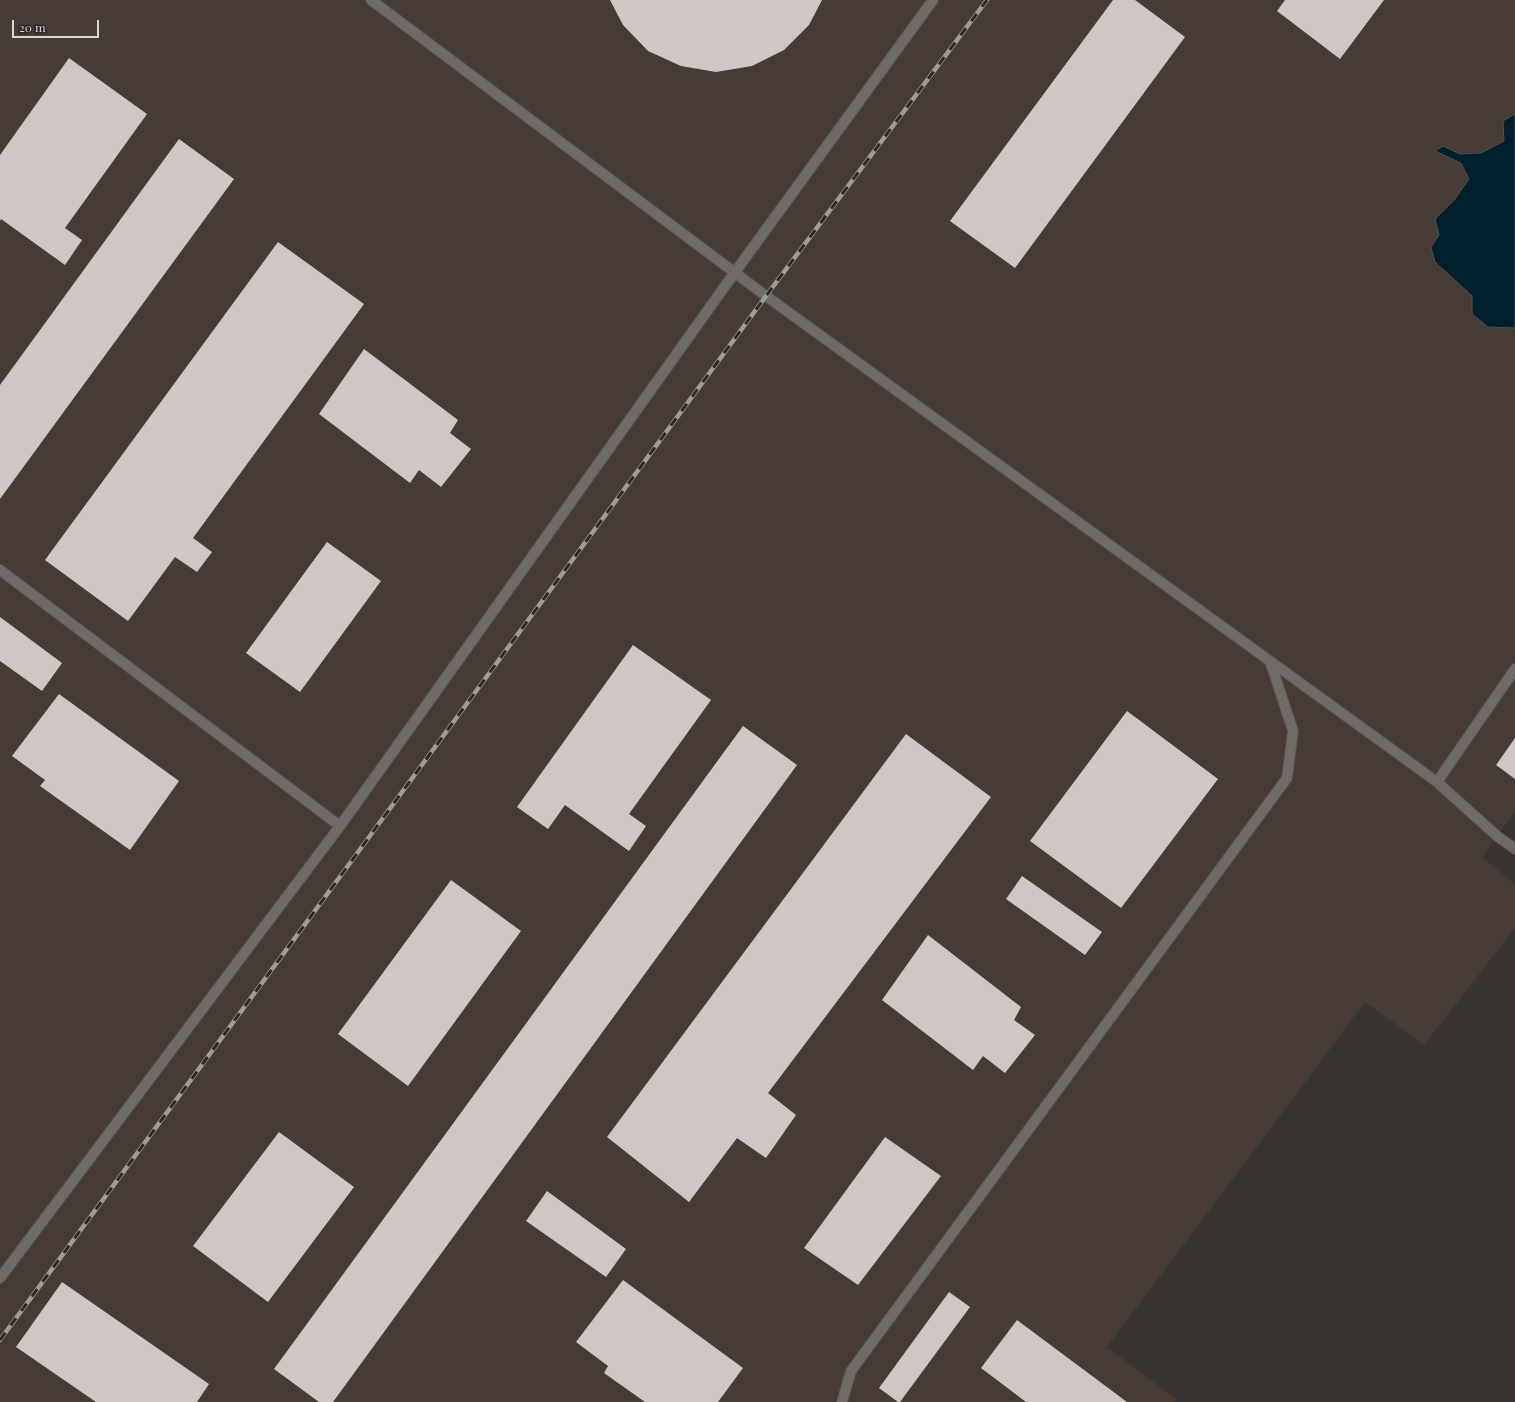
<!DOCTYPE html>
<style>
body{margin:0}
#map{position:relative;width:1515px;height:1402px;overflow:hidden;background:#383230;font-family:"Playfair Display",serif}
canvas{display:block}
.scale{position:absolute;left:12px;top:20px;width:87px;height:18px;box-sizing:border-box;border:2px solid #d8d5d3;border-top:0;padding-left:5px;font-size:12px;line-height:14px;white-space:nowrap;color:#d8d5d3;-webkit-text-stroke:3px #2e2826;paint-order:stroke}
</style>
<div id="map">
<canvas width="1515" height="1402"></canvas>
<div class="scale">20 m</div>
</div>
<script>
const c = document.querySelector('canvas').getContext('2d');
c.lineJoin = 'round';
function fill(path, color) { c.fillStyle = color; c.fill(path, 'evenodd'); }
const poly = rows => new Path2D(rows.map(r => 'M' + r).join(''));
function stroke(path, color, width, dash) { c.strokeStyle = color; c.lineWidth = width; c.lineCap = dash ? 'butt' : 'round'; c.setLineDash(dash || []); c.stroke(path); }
fill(poly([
 [0,0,1515,0,1515,738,1496,765,1515,779,1515,812,1482,857,1515,884,1515,928,1424,1045,1365,1002,1107,1347,1177,1400,1175,1402,0,1402]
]), '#473b36');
const water = poly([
 [1515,114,1515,328,1488,327,1472,314,1472,296,1435,262,1431,247,1439,235,1435,219,1454,200,1469,179,1461,163,1435,151,1443,146,1460,154,1481,153,1504,141,1503,121,1515,114]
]);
fill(water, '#011f2c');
stroke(water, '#42565e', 1);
fill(poly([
 [610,0,822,0,809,25,784,50,752,66,716,72,681,66,648,51,623,25],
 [1113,0,1135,0,1185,37,1015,268,950,221],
 [1285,0,1384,0,1340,59,1277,11],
 [69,58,147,114,65,228,82,240,65,265,1,219,0,221,0,155],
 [179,139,234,179,0,499,0,385],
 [278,242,364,304,193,538,212,552,197,572,175,557,128,621,45,560],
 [364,349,458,420,450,433,471,449,441,487,419,470,410,483,319,414],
 [327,542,381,581,300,692,246,653],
 [0,617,62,663,42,691,0,661],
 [633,645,711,700,629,814,646,826,629,851,565,805,548,829,517,807],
 [59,694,179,781,130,850,40,786,45,780,12,756],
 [1127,711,1218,779,1121,908,1030,841],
 [743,726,797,765,333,1402,319,1402,274,1369],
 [906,734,991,797,768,1093,796,1115,766,1158,737,1138,689,1202,607,1137],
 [1515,738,1515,779,1496,765],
 [1022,876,1102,932,1085,955,1006,899],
 [451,880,521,931,408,1086,338,1034],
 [928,935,1021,1007,1014,1020,1035,1035,1005,1073,983,1056,973,1070,882,1000],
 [279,1132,354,1187,268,1302,193,1246],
 [885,1137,941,1176,858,1285,804,1248],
 [547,1191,626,1249,606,1277,526,1221],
 [623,1280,743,1368,718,1402,645,1402,604,1373,608,1366,576,1342],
 [62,1282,209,1384,197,1402,96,1402,16,1347],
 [949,1292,970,1307,900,1402,898,1402,879,1388],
 [1017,1320,1127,1402,1026,1402,981,1368]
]), '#cfc7c4');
const lane = poly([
 [371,0,766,296,1437,782,1497,836,1515,849],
 [0,570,340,826],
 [1437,782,1515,669],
 [0,1278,340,826,735,272,933,0],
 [842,1402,851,1371,1287,778,1293,731,1270,661]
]);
stroke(lane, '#534e4c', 12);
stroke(lane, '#706a67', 10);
const rail = poly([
 [0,1340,766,296,987,0]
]);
stroke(rail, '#a09c9a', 4.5);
stroke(rail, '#2e2826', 3, [9]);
</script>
